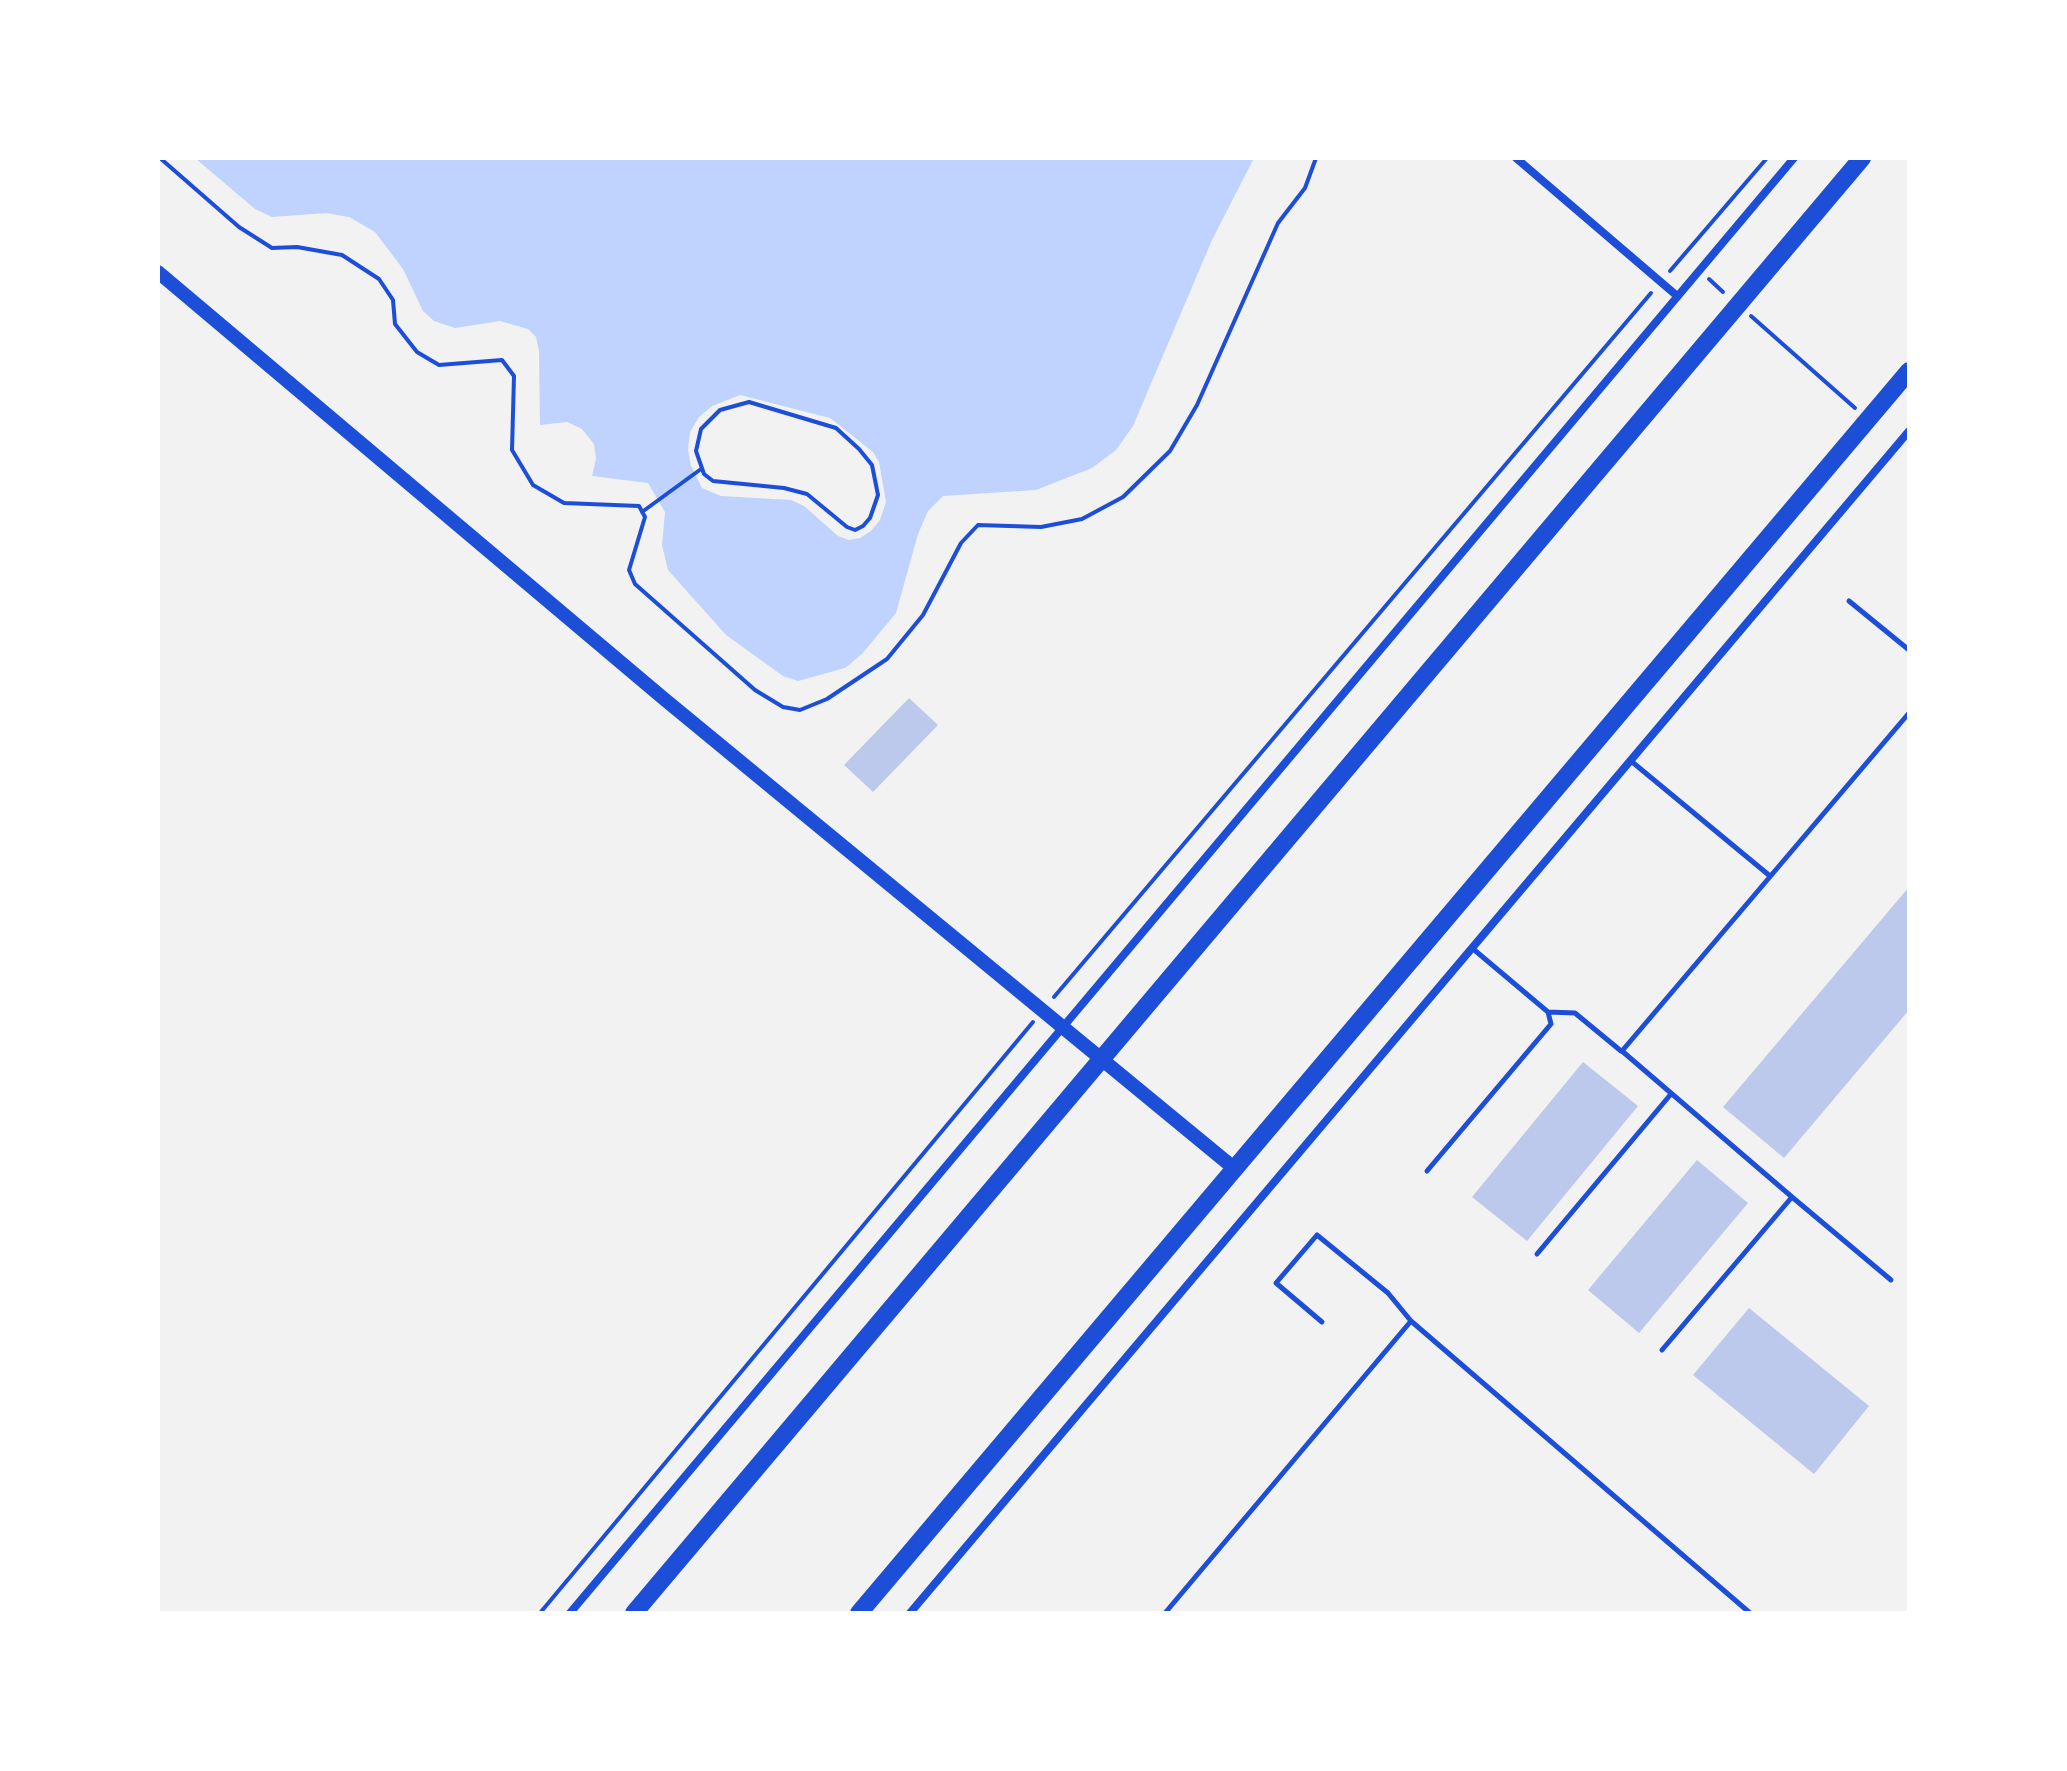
<!DOCTYPE html>
<style>
body{margin:0}
#map{position:relative;width:2067px;height:1771px;overflow:hidden;background:#f2f2f2;font-family:Barlow,sans-serif}
canvas{display:block}
.frame{position:absolute;inset:0;border:160px solid #fff;pointer-events:none}
</style>
<div id="map">
<canvas width="2067" height="1771"></canvas>
<div class="frame"></div>
</div>
<script>
const c = document.querySelector('canvas').getContext('2d');
c.lineJoin = 'round';
function fill(path, color) { c.fillStyle = color; c.fill(path, 'evenodd'); }
const poly = rows => new Path2D(rows.map(r => 'M' + r).join(''));
function stroke(path, color, width, dash) { c.strokeStyle = color; c.lineWidth = width; c.lineCap = dash ? 'butt' : 'round'; c.setLineDash(dash || []); c.stroke(path); }
fill(poly([
 [195,158,1254,158,1212,240,1133,426,1116,450,1092,468,1036,490,943,496,928,511,918,534,896,613,862,654,845,668,798,681,783,676,726,635,668,570,662,545,665,512,648,483,592,476,596,459,594,444,582,429,567,422,540,425,539,351,536,337,528,329,500,321,455,328,434,321,423,311,403,269,375,232,349,217,326,213,272,217,255,209],
 [740,395,830,418,873,452,879,462,886,502,880,520,871,531,860,538,849,540,838,536,804,506,791,500,721,496,702,488,691,466,688,450,690,432,699,417,712,406]
]), '#bfd3fe');
fill(poly([
 [909,698,938,725,873,792,844,765],
 [1909,887,1909,1010,1784,1158,1723,1107],
 [1583,1062,1638,1106,1527,1241,1472,1197],
 [1697,1160,1748,1203,1639,1333,1588,1290],
 [1749,1308,1869,1406,1814,1474,1693,1375]
]), '#bdc9ec');
stroke(poly([
 [160,158,239,227,272,248,297,247,342,255,379,279,393,300,395,324,417,352,439,365,502,360,514,376,512,450,533,485,564,503,639,506,645,517,629,570,635,584,755,690,783,707,800,710,827,699,887,659,923,615,961,543,978,525,1041,527,1082,519,1123,497,1170,451,1197,405,1278,223,1305,188,1316,158],
 [1670,271,1767,158],
 [1709,279,1723,292],
 [1751,316,1855,408],
 [749,402,836,428,859,449,872,465,878,495,870,518,863,526,855,530,847,527,807,494,784,488,713,481,704,474,696,451,701,429,720,410,749,402],
 [642,512,701,469],
 [1054,997,1651,293],
 [540,1613,1033,1022]
]), '#1d4ed8', 4);
stroke(poly([
 [1849,601,1909,650],
 [1631,761,1770,876],
 [1472,948,1548,1012,1575,1013,1621,1051],
 [1427,1171,1551,1024,1548,1012],
 [1792,1197,1891,1280],
 [1537,1254,1671,1094],
 [1322,1322,1276,1283,1317,1235,1388,1293,1411,1321,1750,1613],
 [1662,1350,1792,1197,1622,1051,1909,713],
 [1165,1613,1411,1321]
]), '#1d4ed8', 5);
stroke(poly([
 [1516,158,1676,295],
 [570,1613,1794,158],
 [910,1613,1909,431]
]), '#1d4ed8', 8);
stroke(poly([
 [158,272,663,698,1235,1169]
]), '#1d4ed8', 14);
stroke(poly([
 [634,1613,1862,158],
 [859,1613,1909,371]
]), '#1d4ed8', 18);
</script>
